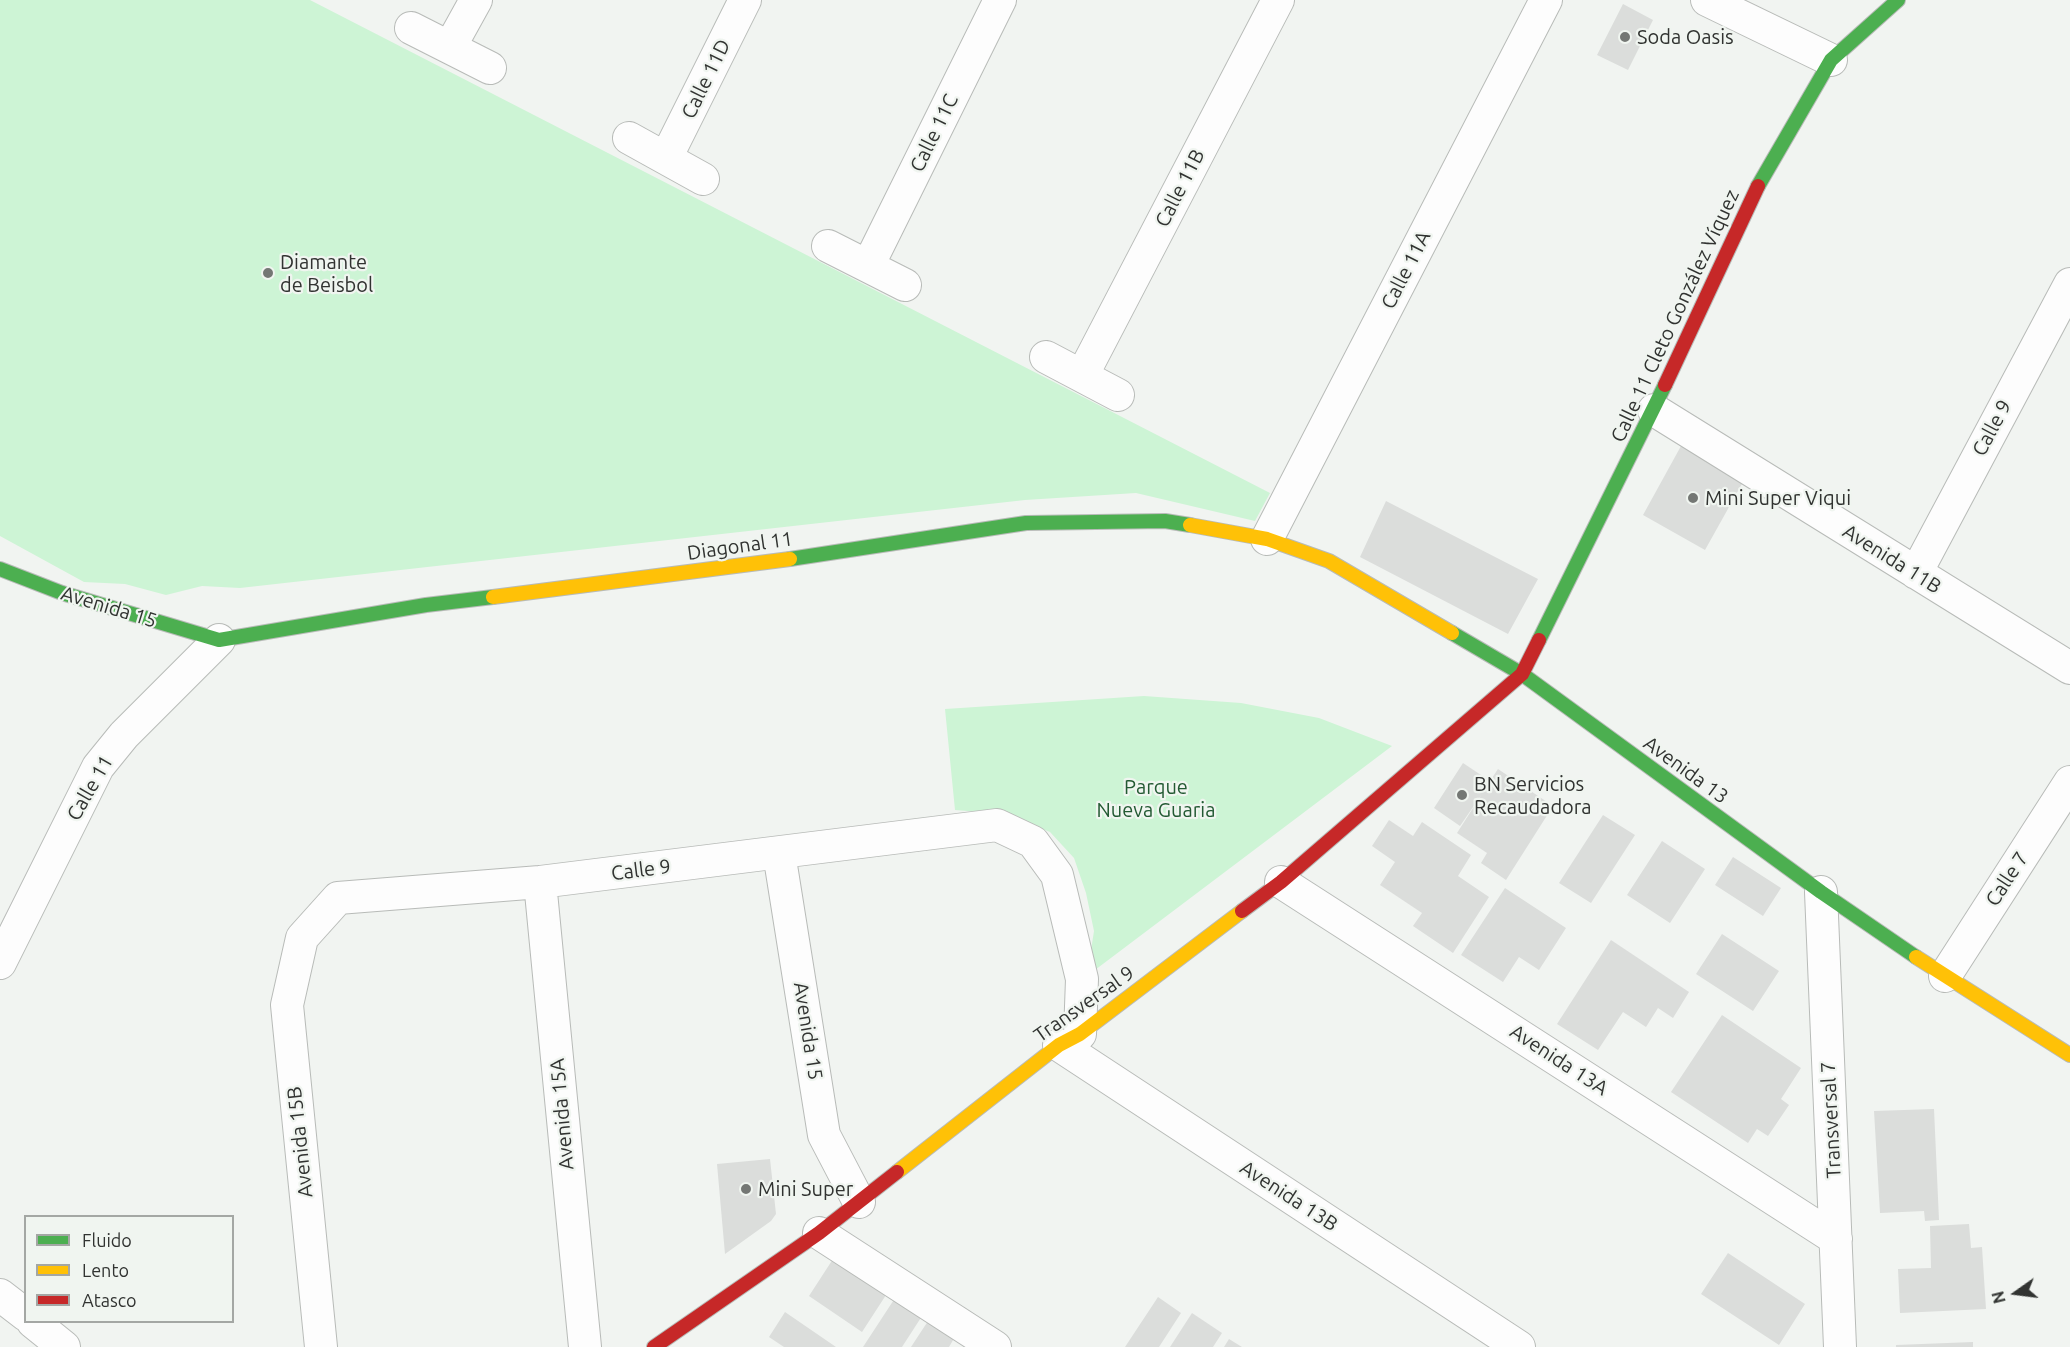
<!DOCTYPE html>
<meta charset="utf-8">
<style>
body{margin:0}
#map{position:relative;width:2070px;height:1347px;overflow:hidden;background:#f1f4f1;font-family:Ubuntu,sans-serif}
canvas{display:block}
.legend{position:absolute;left:24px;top:1215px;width:210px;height:108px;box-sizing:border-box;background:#f0f5f0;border:2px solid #a4a7a4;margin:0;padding:8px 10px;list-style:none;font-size:18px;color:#313331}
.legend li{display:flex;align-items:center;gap:12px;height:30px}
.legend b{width:30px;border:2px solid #a4a7a4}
.north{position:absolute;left:1986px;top:1263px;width:60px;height:60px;-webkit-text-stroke:4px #f0f5f0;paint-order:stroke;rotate:256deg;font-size:16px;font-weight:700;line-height:24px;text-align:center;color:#313331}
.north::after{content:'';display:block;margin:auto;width:21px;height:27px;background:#313331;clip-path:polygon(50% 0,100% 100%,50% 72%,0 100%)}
</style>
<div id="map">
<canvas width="2070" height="1347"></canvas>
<ul class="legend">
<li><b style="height:8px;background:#4caf50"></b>Fluido</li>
<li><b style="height:8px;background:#ffc107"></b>Lento</li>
<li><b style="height:8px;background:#c62828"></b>Atasco</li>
</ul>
<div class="north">N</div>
</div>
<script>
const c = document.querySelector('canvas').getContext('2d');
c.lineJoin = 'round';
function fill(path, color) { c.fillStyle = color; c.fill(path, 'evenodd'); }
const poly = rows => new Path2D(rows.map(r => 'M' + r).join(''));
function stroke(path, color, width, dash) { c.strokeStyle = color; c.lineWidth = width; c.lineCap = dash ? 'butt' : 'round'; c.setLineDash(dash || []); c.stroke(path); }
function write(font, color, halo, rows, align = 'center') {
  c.font = font + ' Ubuntu,sans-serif'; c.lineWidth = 4.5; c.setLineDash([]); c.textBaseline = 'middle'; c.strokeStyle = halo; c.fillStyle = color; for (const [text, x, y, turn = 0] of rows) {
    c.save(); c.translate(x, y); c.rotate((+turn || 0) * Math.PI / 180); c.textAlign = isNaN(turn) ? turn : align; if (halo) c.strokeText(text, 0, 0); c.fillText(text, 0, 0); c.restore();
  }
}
fill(poly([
 [0,0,310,0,1270,493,1255,521,1136,493,1025,500,240,588,202,586,166,595,125,584,84,582,0,536],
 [1144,696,1241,703,1319,718,1392,746,1087,976,1094,931,1086,893,1074,858,1050,832,1005,814,955,810,945,709]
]), '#cdf4d5');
fill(poly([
 [1623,4,1653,20,1628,70,1597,55],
 [1681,446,1743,482,1705,550,1643,515],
 [1386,501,1538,579,1508,634,1360,557],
 [1463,763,1490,781,1498,769,1553,806,1506,880,1481,863,1487,853,1457,833,1482,794,1460,826,1434,808],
 [1603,815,1635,835,1591,903,1559,883],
 [1389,820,1413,836,1422,822,1471,855,1458,876,1489,897,1453,953,1413,926,1422,913,1380,885,1395,862,1372,846],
 [1662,841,1705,869,1670,923,1627,895],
 [1733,857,1781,888,1763,916,1715,885],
 [1505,888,1566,928,1539,970,1519,957,1503,982,1461,955],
 [1722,934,1779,971,1753,1011,1696,974],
 [1611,940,1689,992,1673,1018,1658,1008,1646,1027,1623,1012,1598,1050,1557,1024],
 [1722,1015,1801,1068,1781,1099,1789,1105,1768,1136,1757,1129,1748,1143,1671,1092],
 [1934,1109,1939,1220,1925,1221,1924,1211,1880,1213,1874,1111],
 [770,1159,776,1214,771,1221,725,1254,717,1164],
 [1969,1224,1971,1248,1982,1247,1986,1309,1900,1313,1898,1269,1931,1268,1930,1226],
 [1728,1253,1805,1304,1779,1345,1701,1294],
 [833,1259,886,1295,862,1332,809,1296],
 [897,1295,924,1313,902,1347,863,1347],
 [1158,1297,1181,1313,1159,1347,1125,1347],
 [785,1312,836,1347,784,1347,769,1337],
 [1192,1313,1222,1333,1213,1347,1170,1347],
 [930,1318,956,1335,949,1347,911,1347],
 [1229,1339,1242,1347,1224,1347],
 [1973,1342,1973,1347,1896,1347,1896,1345]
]), '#dbdddb');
const street = poly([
 [1707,0,1831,60],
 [411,28,490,68],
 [450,47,476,0],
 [629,138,703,179],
 [666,158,745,0],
 [828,246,905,285],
 [868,266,1000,0],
 [1046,357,1118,395],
 [1082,376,1278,0],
 [1654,410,2070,668],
 [1267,539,1546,0],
 [1916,573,2070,284],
 [779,853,824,1135,859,1202],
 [540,882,585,1347],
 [1281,882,1836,1239],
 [1821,892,1840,1347],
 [0,963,98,767,124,735,219,640],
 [1945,976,2070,782],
 [1059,1045,1519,1347],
 [819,1233,995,1347],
 [0,1295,26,1315],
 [33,1322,64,1347],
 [321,1347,287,1005,302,938,338,898,540,882,997,825,1033,842,1057,875,1082,979,1080,1034]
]);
const fast = poly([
 [1758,186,1831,60,1898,0],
 [790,559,1026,523,1165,521,1190,525],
 [0,569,62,593,219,640,426,605,493,597],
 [1452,633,1522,674,1821,892,1916,957],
 [1539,640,1665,385]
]);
const slow = poly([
 [1190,525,1267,539,1329,561,1452,633],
 [493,597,790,559],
 [1916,957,2070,1055],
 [897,1172,1059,1045,1080,1034,1242,911]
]);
const jam = poly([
 [1665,385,1758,186],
 [1242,911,1281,882,1522,674,1539,640],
 [654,1347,819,1233,897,1172]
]);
stroke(street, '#b8bbb8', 34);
stroke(fast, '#b8bbb8', 16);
stroke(slow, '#b8bbb8', 16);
stroke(jam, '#b8bbb8', 16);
stroke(street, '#fdfdfd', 32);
stroke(fast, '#4caf50', 14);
stroke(slow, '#ffc107', 14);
stroke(jam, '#c62828', 14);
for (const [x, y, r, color] of [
 [1625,37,6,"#747774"],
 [268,273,6,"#747774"],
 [1693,498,6,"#747774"],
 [1462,795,6,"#747774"],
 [746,1189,6,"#747774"]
]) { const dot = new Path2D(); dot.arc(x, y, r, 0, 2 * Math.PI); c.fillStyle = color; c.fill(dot); stroke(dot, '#f0f5f0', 2); }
write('20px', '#313331', '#f0f5f0', [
 ["Soda Oasis",1637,37],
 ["Diamante",280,262],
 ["de Beisbol",280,285],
 ["Mini Super Viqui",1705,498],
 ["BN Servicios",1474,784],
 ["Recaudadora",1474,807],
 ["Mini Super",758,1189]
], 'left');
write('20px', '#313331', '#f0f5f0', [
 ["Calle 11D",706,79,-64],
 ["Calle 11C",934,133,-64],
 ["Calle 11B",1180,188,-63],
 ["Calle 11A",1406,270,-63],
 ["Calle 11 Cleto González Víquez",1675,316,-65],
 ["Calle 9",1992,428,-62],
 ["Diagonal 11",740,546,-8],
 ["Avenida 11B",1892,559,32],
 ["Avenida 15",109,607,17],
 ["Avenida 13",1686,770,36],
 ["Calle 11",90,788,-60],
 ["Calle 9",641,870,-7],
 ["Calle 7",2007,879,-57],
 ["Transversal 9",1084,1004,-35],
 ["Avenida 15",808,1031,81],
 ["Avenida 13A",1559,1060,33],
 ["Avenida 15A",562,1114,-95],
 ["Transversal 7",1831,1120,-93],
 ["Avenida 15B",300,1142,-96],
 ["Avenida 13B",1289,1196,33]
]);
write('20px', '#235a33', '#f0f5f0', [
 ["Parque",1156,787],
 ["Nueva Guaria",1156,810]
]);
</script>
